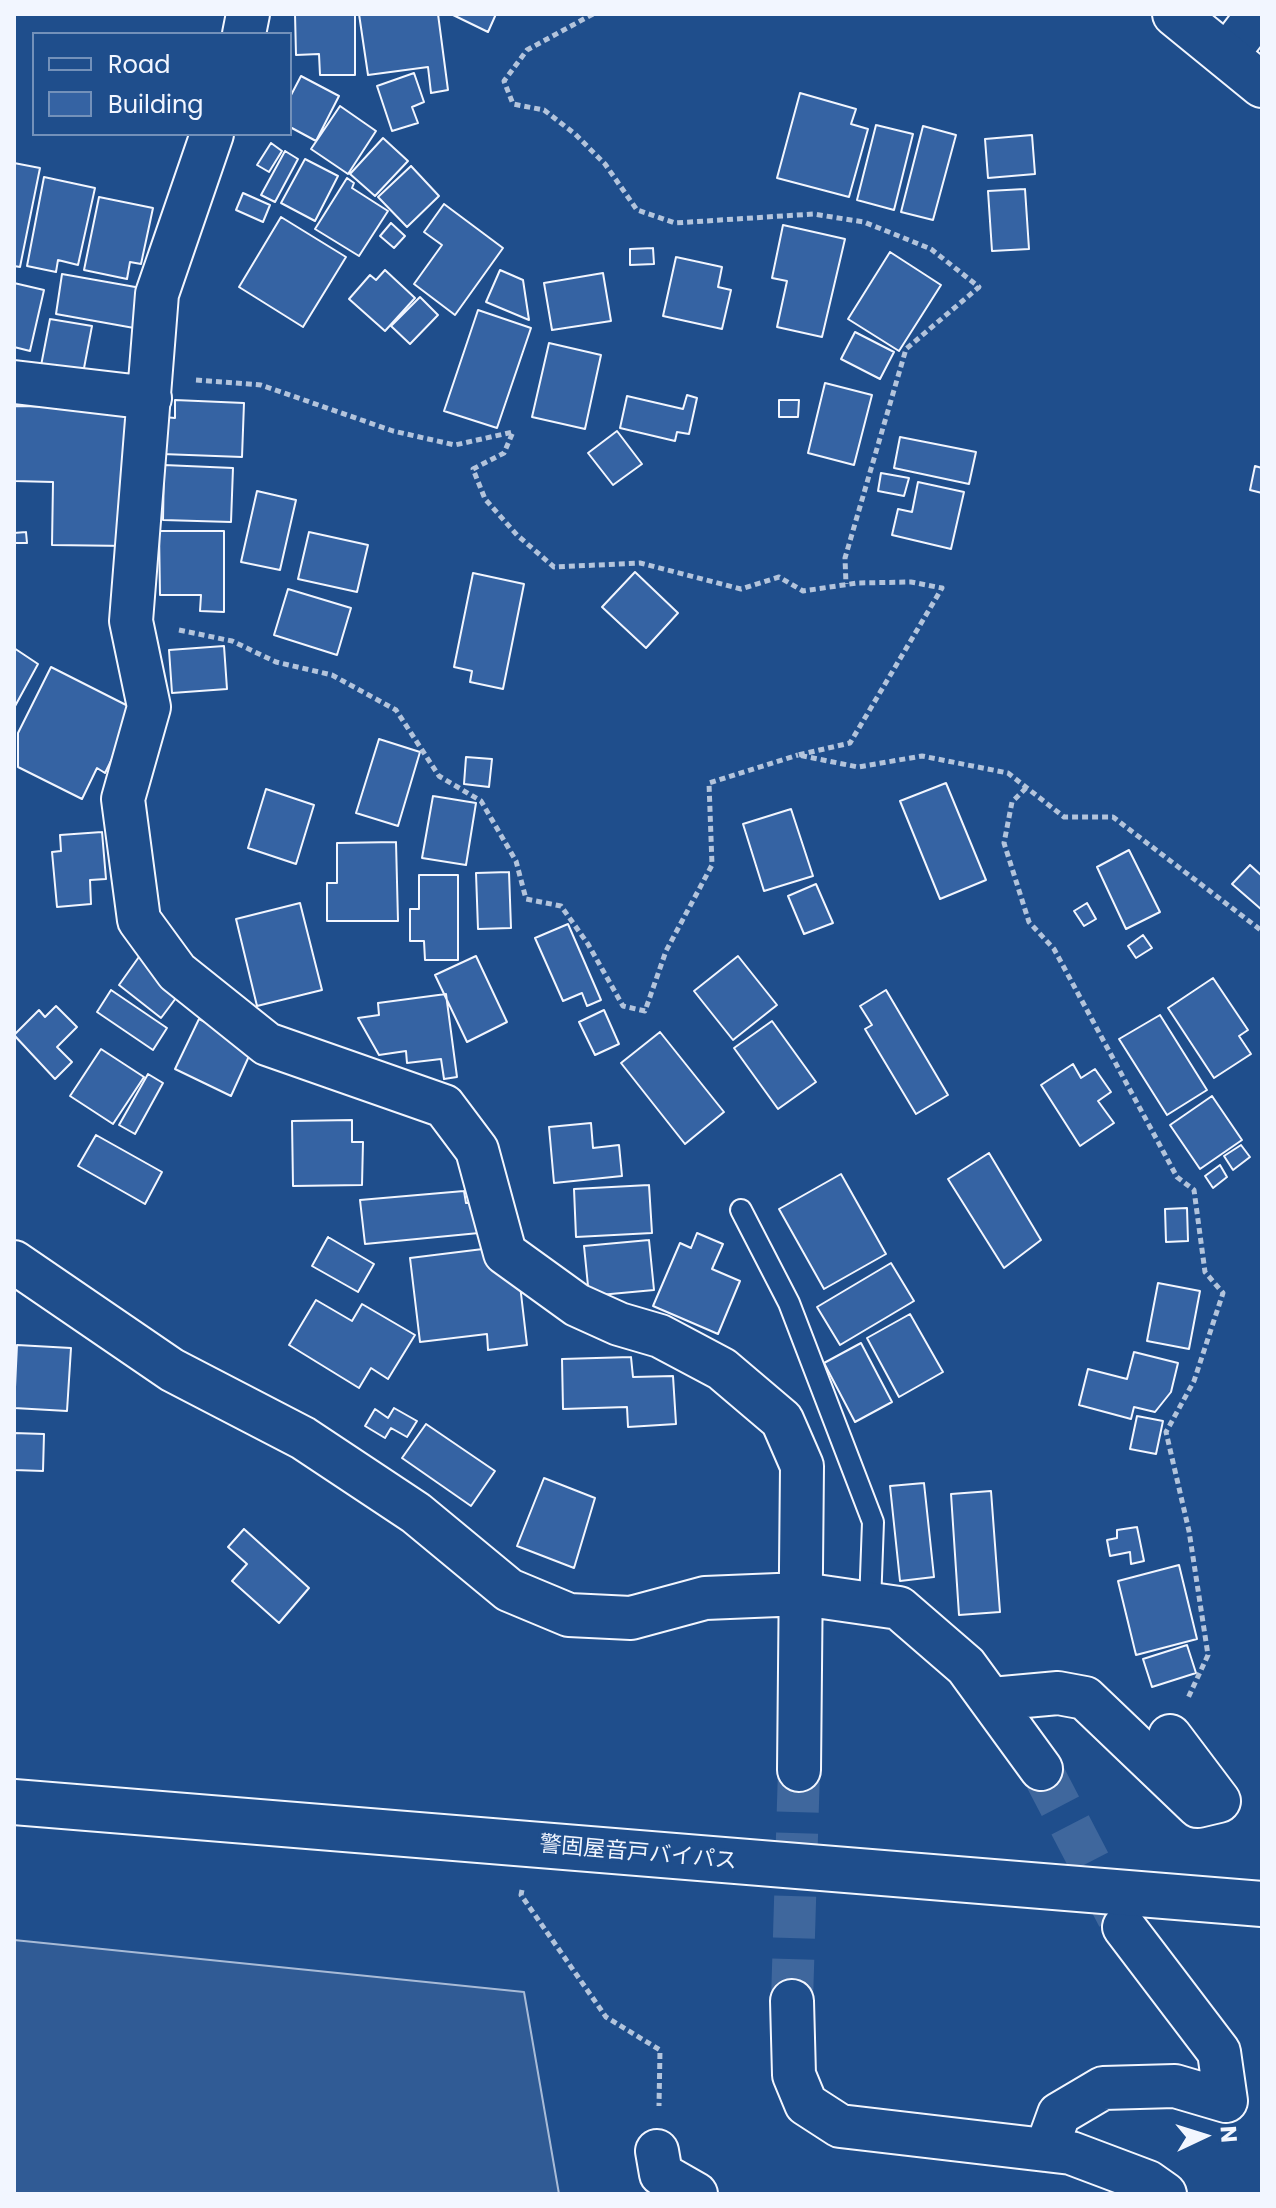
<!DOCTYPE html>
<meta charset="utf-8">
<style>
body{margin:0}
#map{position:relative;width:1276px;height:2208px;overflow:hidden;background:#1f4e8c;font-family:Poppins,sans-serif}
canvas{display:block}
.frame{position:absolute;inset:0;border:16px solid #f2f6ff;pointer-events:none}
.legend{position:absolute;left:32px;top:32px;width:260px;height:104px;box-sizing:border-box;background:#1f4e8c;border:2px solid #7391ba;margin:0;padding:10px 14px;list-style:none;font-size:24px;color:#f2f6ff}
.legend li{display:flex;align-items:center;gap:16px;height:40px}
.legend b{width:40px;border:2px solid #7391ba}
.north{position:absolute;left:1164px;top:2096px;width:80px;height:80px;-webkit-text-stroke:6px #1f4e8c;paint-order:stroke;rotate:86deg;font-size:22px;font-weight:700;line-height:32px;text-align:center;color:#f2f6ff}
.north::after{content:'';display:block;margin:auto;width:28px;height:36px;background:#f2f6ff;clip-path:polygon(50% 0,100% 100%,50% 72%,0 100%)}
</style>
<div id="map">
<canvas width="1276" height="2208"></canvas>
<div class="frame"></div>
<ul class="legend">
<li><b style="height:10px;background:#1f4e8c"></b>Road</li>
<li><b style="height:22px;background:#3563a3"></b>Building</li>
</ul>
<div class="north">N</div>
</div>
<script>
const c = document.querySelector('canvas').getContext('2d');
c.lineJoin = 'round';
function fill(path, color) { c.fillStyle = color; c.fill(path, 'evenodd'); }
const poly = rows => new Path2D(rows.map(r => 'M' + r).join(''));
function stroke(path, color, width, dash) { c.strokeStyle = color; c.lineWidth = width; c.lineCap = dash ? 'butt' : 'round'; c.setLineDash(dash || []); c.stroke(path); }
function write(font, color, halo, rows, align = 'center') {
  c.font = font + ' Poppins,"Noto Sans JP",sans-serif'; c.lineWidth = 6; c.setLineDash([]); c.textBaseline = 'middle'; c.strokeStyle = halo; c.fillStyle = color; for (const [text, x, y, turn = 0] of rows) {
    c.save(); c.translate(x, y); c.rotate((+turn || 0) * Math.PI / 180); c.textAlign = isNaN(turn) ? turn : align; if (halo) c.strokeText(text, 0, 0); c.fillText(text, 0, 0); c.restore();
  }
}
const built = poly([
 [14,1940,524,1992,559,2194,14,2194,14,1940]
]);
fill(built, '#305b95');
stroke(built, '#a8bbd7', 2);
const building = poly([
 [295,14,355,14,355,75,320,75,319,54,296,55,295,14],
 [359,14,438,14,448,90,431,93,428,67,368,75,359,14],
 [451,14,496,14,488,32,451,14],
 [414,73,424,102,412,107,418,123,392,131,377,86,414,73],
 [301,76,339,96,316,141,290,127,290,97,301,76],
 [800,93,856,109,851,124,868,129,849,197,777,178,800,93],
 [340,106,376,131,348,174,311,149,340,106],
 [876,125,913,134,894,210,857,200,876,125],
 [923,126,956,135,933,220,901,212,923,126],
 [1032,135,1035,174,988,178,985,139,1032,135],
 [383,138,408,161,375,196,350,174,383,138],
 [271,143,282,151,269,172,257,165,271,143],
 [285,151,298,159,275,202,261,195,285,151],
 [305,159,338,176,315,221,281,203,305,159],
 [14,163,40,168,20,267,14,266,14,163],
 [411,166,439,196,407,227,378,197,411,166],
 [44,177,95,188,78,265,58,260,56,272,27,266,44,177],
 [347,178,354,183,352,188,388,211,359,256,315,229,347,178],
 [1025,189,1029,249,992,251,988,191,1025,189],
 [243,193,270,205,263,222,236,210,243,193],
 [99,197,153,208,141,264,130,262,127,279,84,270,99,197],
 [444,204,503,248,455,315,414,284,442,245,424,232,444,204],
 [281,217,346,257,303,327,239,287,281,217],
 [391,223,405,236,394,248,380,236,391,223],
 [783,225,845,239,822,337,777,327,787,281,772,278,783,225],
 [653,248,654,264,630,265,630,249,653,248],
 [890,252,941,285,899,351,848,319,890,252],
 [676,257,722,267,718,287,731,290,722,329,663,316,676,257],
 [385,270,415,298,385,331,349,299,370,275,376,280,385,270],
 [500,270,523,280,529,320,486,302,500,270],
 [603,273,611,321,552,330,544,283,603,273],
 [62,274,141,288,134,328,56,314,62,274],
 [14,283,44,290,30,351,14,347,14,283],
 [420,297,438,315,410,344,391,326,420,297],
 [478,310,531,328,497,428,444,411,478,310],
 [50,319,92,326,81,384,39,376,50,319],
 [855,332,894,352,880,379,841,359,855,332],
 [549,343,601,355,585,429,532,417,549,343],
 [825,383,872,395,854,465,808,453,825,383],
 [687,395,697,398,689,434,677,432,675,441,620,428,627,396,683,409,687,395],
 [175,400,244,403,242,457,162,454,164,417,175,418,175,400],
 [779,400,799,400,798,417,779,417,779,400],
 [14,406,130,408,128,546,52,545,53,482,14,481,14,406],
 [617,431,642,464,613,485,588,453,617,431],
 [900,437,976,452,969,484,894,468,900,437],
 [164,465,233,468,231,522,163,520,164,465],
 [1255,466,1262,468,1262,493,1250,490,1255,466],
 [881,473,909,478,904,496,878,491,881,473],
 [918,482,964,492,951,549,892,535,898,509,912,512,918,482],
 [257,491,296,500,280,570,241,562,257,491],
 [159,531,224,531,224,612,200,611,201,595,160,595,159,531],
 [26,532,27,543,14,543,14,533,26,532],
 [309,532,368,545,357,592,298,579,309,532],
 [635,572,678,613,646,648,602,607,635,572],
 [473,573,524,584,503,689,470,682,472,671,454,667,473,573],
 [288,589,351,608,337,655,274,635,288,589],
 [224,646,227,689,172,693,169,650,224,646],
 [14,648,38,664,14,708,14,648],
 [51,667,136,710,105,773,97,768,82,799,18,767,18,733,51,667],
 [379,739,420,752,398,826,356,813,379,739],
 [466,757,492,759,489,787,464,784,466,757],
 [946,783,986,880,940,899,900,801,946,783],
 [266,789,314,805,296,864,248,848,266,789],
 [433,796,476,803,466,865,422,858,433,796],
 [791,809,813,876,764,891,743,824,791,809],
 [102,832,106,879,90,880,91,904,57,907,52,852,61,851,60,835,102,832],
 [396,842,398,921,327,921,327,883,337,883,337,843,396,842],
 [1129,850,1160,912,1126,929,1097,867,1129,850],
 [1250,865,1262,876,1262,910,1232,884,1250,865],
 [509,872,511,928,478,929,476,873,509,872],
 [419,875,458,875,458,960,425,960,424,941,410,941,410,909,419,909,419,875],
 [816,884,833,923,804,934,788,896,816,884],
 [300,903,322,990,257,1006,236,919,300,903],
 [1087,903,1096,919,1084,926,1074,911,1087,903],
 [568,924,601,1000,587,1006,582,993,563,1001,535,938,568,924],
 [1143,935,1152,948,1136,958,1128,946,1143,935],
 [141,954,185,986,161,1018,119,985,141,954],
 [476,956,507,1022,467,1042,435,975,476,956],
 [738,956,777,1005,733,1040,694,991,738,956],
 [1213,978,1248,1030,1239,1036,1251,1054,1214,1078,1168,1008,1213,978],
 [111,990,167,1028,153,1050,97,1012,111,990],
 [886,990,948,1095,916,1114,865,1029,872,1025,860,1006,886,990],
 [446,994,457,1077,444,1079,441,1059,407,1063,406,1051,379,1055,358,1018,379,1015,378,1003,446,994],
 [56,1006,77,1027,57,1047,72,1062,55,1079,14,1035,39,1010,45,1017,56,1006],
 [604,1010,619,1044,595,1055,579,1022,604,1010],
 [1160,1015,1207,1090,1167,1115,1119,1039,1160,1015],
 [199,1019,254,1045,231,1096,175,1069,199,1019],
 [772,1021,816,1082,778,1109,734,1048,772,1021],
 [660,1032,724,1112,685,1144,621,1063,660,1032],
 [101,1049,144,1077,113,1124,70,1096,101,1049],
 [1073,1064,1081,1078,1095,1069,1111,1092,1098,1101,1114,1123,1080,1146,1041,1085,1073,1064],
 [148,1074,163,1083,135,1134,119,1125,148,1074],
 [1212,1096,1242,1140,1200,1169,1170,1125,1212,1096],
 [352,1120,352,1142,363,1142,362,1185,293,1186,292,1121,352,1120],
 [591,1123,593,1148,619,1145,622,1176,554,1183,549,1127,591,1123],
 [96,1135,162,1172,145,1204,78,1166,96,1135],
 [1241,1145,1250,1157,1233,1170,1224,1156,1241,1145],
 [989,1153,1041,1240,1004,1268,948,1179,989,1153],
 [1220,1165,1227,1177,1213,1188,1205,1176,1220,1165],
 [841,1174,886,1254,824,1289,779,1209,841,1174],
 [649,1185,652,1233,576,1237,574,1189,649,1185],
 [464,1191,466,1203,476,1203,479,1233,365,1244,360,1200,464,1191],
 [1187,1208,1188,1241,1166,1242,1165,1209,1187,1208],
 [697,1233,723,1244,712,1269,740,1281,718,1334,653,1306,680,1243,691,1248,697,1233],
 [328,1237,374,1264,358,1292,312,1266,328,1237],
 [649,1240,654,1290,589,1296,584,1246,649,1240],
 [491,1248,493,1271,518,1268,527,1345,488,1350,487,1334,420,1342,410,1258,491,1248],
 [891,1263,914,1301,840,1345,817,1307,891,1263],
 [1158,1283,1200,1291,1189,1349,1147,1341,1158,1283],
 [316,1300,352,1321,362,1304,415,1335,388,1379,371,1368,359,1388,289,1345,316,1300],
 [910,1314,943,1372,899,1397,867,1338,910,1314],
 [861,1343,892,1402,855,1422,824,1363,861,1343],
 [17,1345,71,1348,67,1411,14,1408,17,1345],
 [1134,1352,1178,1363,1171,1392,1155,1412,1134,1407,1131,1419,1079,1405,1088,1369,1127,1379,1134,1352],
 [631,1357,633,1377,673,1376,676,1424,628,1427,627,1407,563,1409,562,1359,631,1357],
 [394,1408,417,1421,407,1437,391,1428,385,1438,365,1426,375,1409,388,1418,394,1408],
 [1137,1416,1163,1421,1156,1454,1130,1449,1137,1416],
 [426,1424,495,1471,471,1506,402,1458,426,1424],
 [14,1433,44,1434,43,1471,14,1470,14,1433],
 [544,1478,595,1498,574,1568,517,1546,544,1478],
 [924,1483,934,1577,900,1581,890,1486,924,1483],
 [991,1491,1000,1612,959,1615,951,1494,991,1491],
 [1137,1527,1144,1561,1131,1564,1130,1552,1110,1556,1107,1540,1117,1538,1117,1530,1137,1527],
 [244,1529,309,1588,279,1623,232,1581,247,1564,228,1547,244,1529],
 [1179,1565,1197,1639,1136,1655,1118,1581,1179,1565],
 [1187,1645,1196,1673,1152,1687,1143,1659,1187,1645]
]);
fill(building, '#3563a3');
stroke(building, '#f2f6ff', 2);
stroke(poly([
 [1041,1769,1118,1917],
 [792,2001,799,1770]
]), '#3f679d', 42, [42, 21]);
const lane = poly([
 [741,1210,789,1303,873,1522,870,1604]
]);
const street = poly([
 [244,34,248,14],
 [1226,56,1258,14],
 [212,134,157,294,131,621,149,707,123,799,139,920,177,972,267,1044,444,1106,477,1150,505,1253,577,1305,619,1324,660,1336,722,1369,782,1420,802,1466,799,1770],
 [14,382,150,398],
 [14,1262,172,1370,303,1438,416,1513,509,1590,569,1615,631,1618,705,1598,802,1594,899,1608,966,1666,1041,1769],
 [992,1699,1058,1693,1085,1698,1198,1806,1219,1801,1170,1736],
 [792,2001,794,2075,806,2104,840,2126,1071,2153,1148,2182,1165,2194],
 [1046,2150,1059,2114,1103,2088,1175,2086,1226,2101,1219,2052,1124,1927],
 [657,2151,661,2174,696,2194]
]);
const highway = poly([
 [1175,14,1262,85],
 [14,1802,1262,1904]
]);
stroke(lane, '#f2f6ff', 24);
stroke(street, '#f2f6ff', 46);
stroke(highway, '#f2f6ff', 48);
stroke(poly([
 [593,14,527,50,504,81,513,104,544,110,575,134,605,164,637,210,675,223,813,214,864,222,931,249,979,287,906,349,845,558,846,584],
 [196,380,261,385,393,431,455,445,513,432,504,453,473,469,485,499,517,535,554,567,640,563,741,589,779,577,803,591,857,583,911,582,942,588,850,743,798,755,858,767,922,756,1008,773,1064,817,1113,817,1262,931],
 [179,630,232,641,276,662,332,675,396,710,439,776,481,801,516,861,526,899,561,906,588,944,623,1006,645,1011,666,951,712,865,709,783,798,755],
 [1026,788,1012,802,1004,843,1029,922,1054,949,1177,1177,1194,1190,1205,1272,1223,1293,1194,1381,1166,1432,1189,1531,1208,1655,1188,1698],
 [522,1890,521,1895,606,2017,660,2050,659,2106]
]), '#b3c4dc', 5, [6, 4]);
stroke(lane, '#1f4e8c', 20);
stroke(street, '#1f4e8c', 42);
stroke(highway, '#1f4e8c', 44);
write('22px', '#f2f6ff', '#1f4e8c', [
 ["警固屋音戸バイパス",638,1854,5]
]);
</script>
